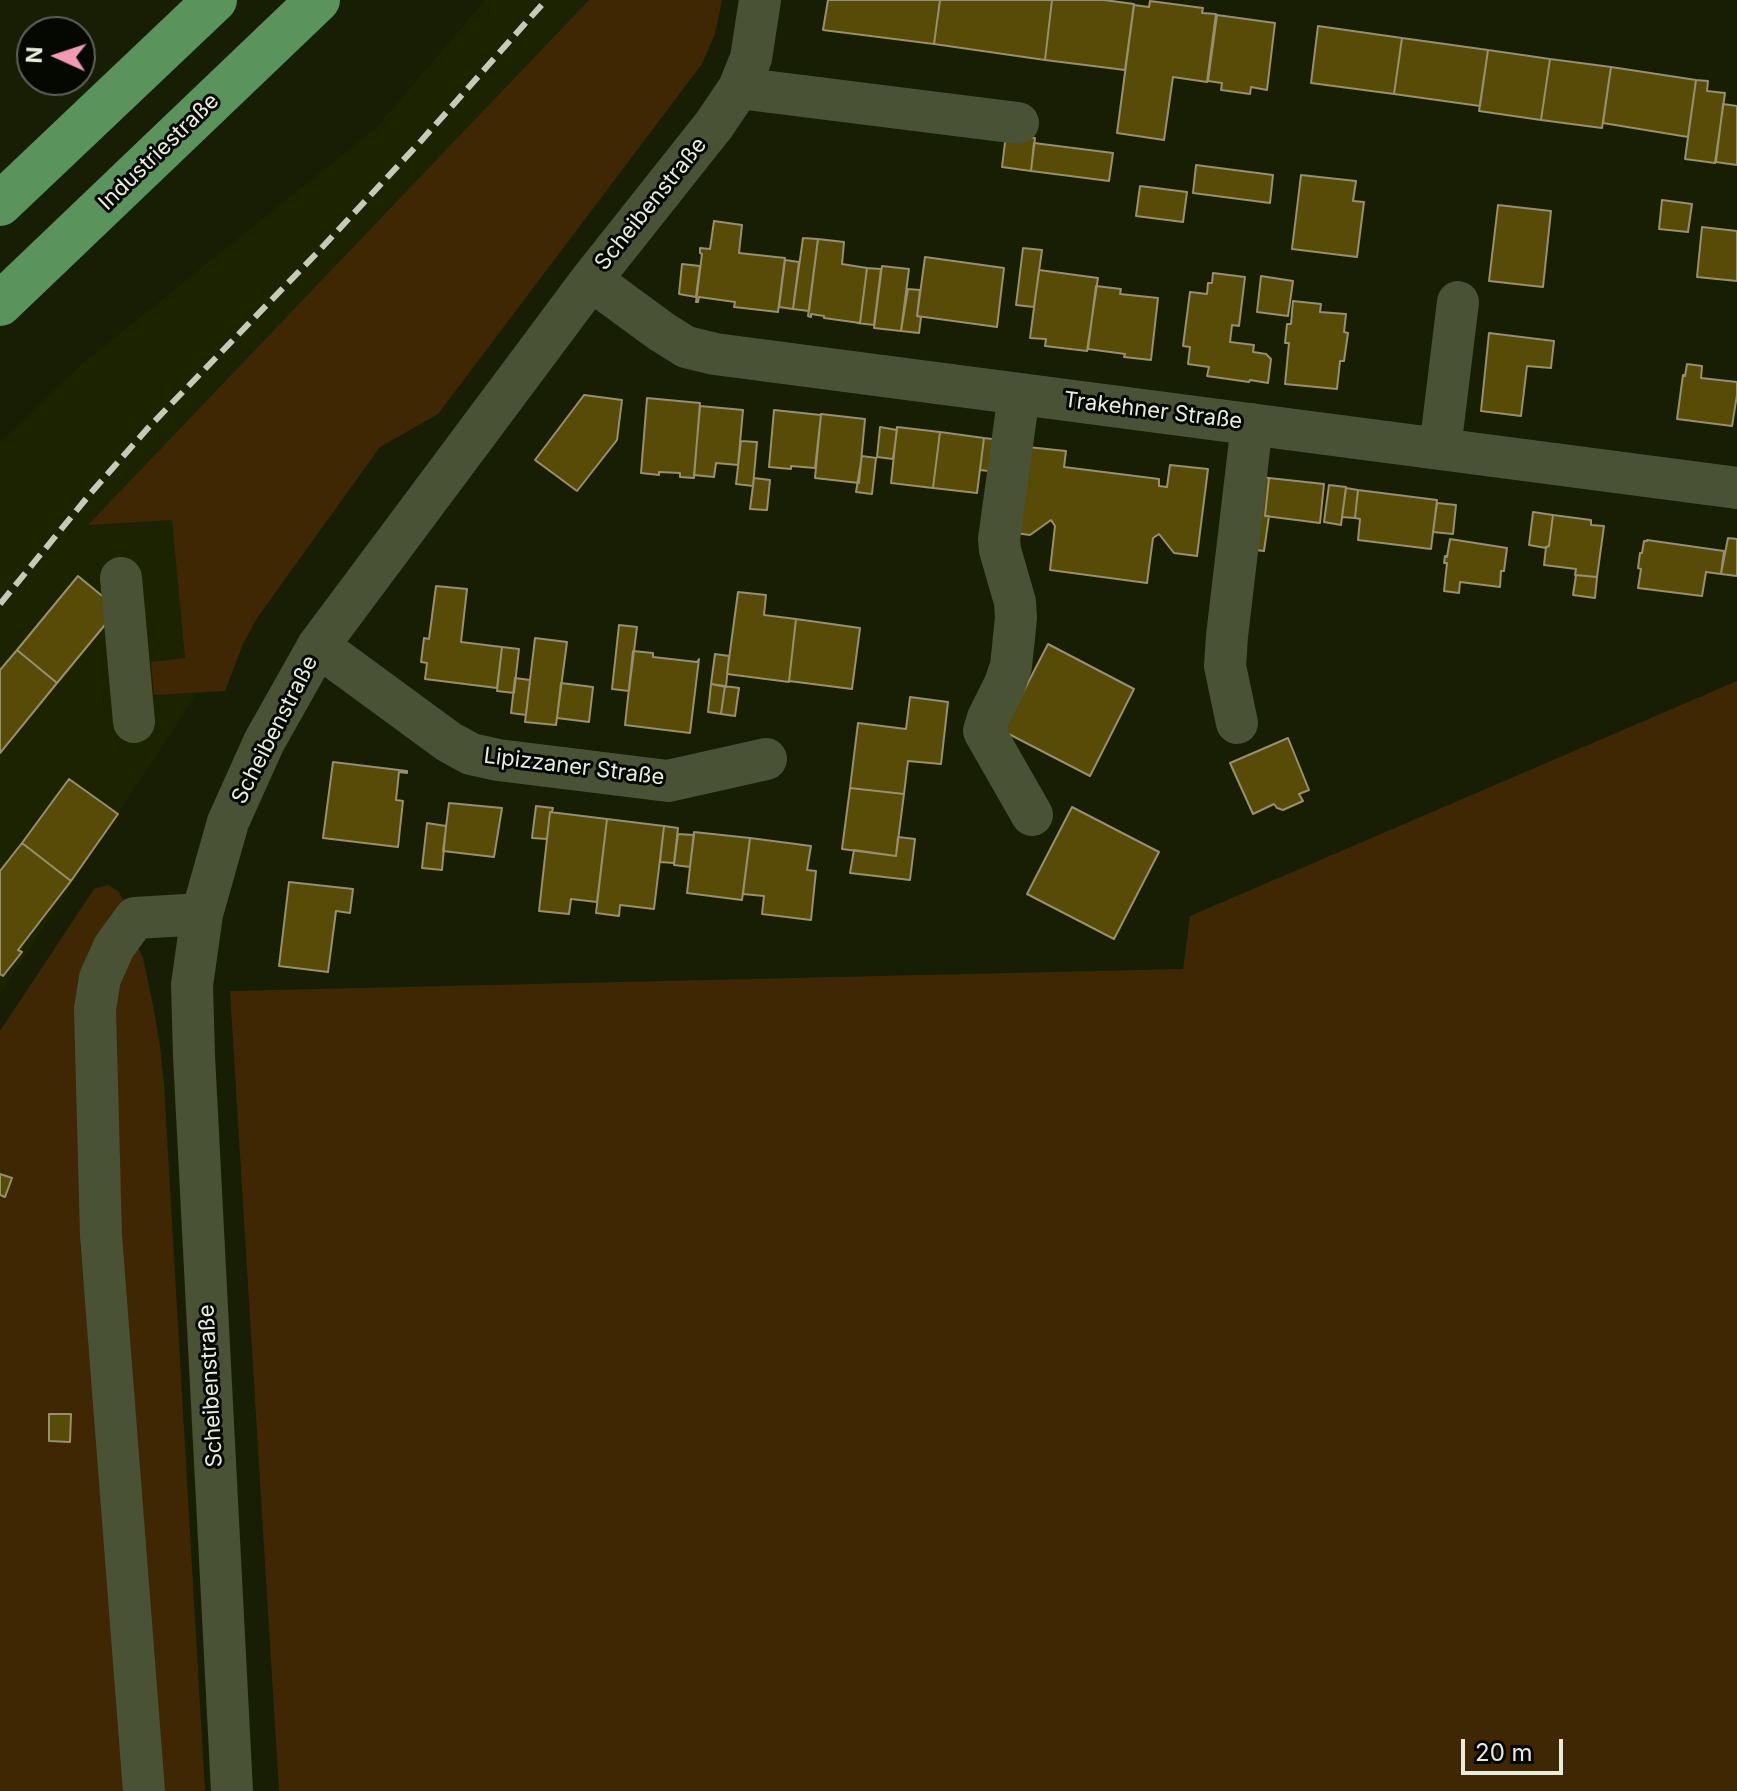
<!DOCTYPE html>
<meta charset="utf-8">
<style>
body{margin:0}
#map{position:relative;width:1737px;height:1791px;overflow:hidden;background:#181e04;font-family:Inter,sans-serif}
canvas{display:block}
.north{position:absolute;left:16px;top:16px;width:80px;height:80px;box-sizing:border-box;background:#050701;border:2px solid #5f6359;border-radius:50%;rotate:273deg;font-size:22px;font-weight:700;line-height:32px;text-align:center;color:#e7ecdc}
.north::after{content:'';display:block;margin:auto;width:28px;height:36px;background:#f19ab4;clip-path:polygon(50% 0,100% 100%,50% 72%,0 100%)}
.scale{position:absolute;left:1461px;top:1739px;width:102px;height:36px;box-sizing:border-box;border:4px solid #e7ecdc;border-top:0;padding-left:10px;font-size:24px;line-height:28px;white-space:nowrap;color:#e7ecdc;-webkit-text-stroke:6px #050701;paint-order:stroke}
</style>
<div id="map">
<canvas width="1737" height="1791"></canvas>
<div class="north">N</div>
<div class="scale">20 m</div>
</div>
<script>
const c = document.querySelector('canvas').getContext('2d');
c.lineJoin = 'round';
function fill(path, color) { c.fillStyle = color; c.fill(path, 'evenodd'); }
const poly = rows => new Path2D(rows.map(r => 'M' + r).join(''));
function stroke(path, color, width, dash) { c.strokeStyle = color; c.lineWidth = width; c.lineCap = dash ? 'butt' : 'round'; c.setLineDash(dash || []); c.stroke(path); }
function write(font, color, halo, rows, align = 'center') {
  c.font = font + ' Inter,sans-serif'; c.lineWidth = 6; c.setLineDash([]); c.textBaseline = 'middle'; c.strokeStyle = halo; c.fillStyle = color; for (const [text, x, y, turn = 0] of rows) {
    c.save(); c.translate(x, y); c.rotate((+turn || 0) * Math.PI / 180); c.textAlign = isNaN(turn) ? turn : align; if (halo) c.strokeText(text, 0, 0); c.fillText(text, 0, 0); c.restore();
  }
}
fill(poly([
 [485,0,589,0,89,524,335,509,257,618,243,644,225,691,197,693,0,993,0,442,82,364,377,127]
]), '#1c2301');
fill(poly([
 [589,0,722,0,715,34,702,64,438,414,380,447,257,618,243,644,225,691,154,695,151,662,185,658,172,520,88,525],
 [1737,681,1737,1791,279,1791,230,991,1183,969,1190,916],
 [108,885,118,891,124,901,95,1229,80,1243,132,1791,0,1791,0,1031,94,889],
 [138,947,143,958,153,1005,160,1046,164,1084,205,1791,148,1791,115,1308,112,979]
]), '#3f2703');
const building = poly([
 [828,0,940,0,934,44,823,30,828,0],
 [940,0,1052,0,1045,60,934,44,940,0],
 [1052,0,1104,0,1134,4,1125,70,1045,60,1052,0],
 [1150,1,1203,8,1202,13,1216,14,1207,82,1173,77,1164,140,1117,133,1134,5,1149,7,1150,1],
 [1217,15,1275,23,1267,90,1251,87,1250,94,1221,90,1222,83,1208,81,1217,15],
 [1318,26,1402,38,1394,94,1311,83,1318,26],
 [1402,38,1488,50,1480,106,1394,94,1402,38],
 [1488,50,1550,59,1541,120,1479,111,1488,50],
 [1550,59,1611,67,1602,128,1541,120,1550,59],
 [1611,67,1696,80,1688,137,1603,123,1611,67],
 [1696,80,1708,81,1707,91,1725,93,1715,163,1685,159,1696,80],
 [1723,104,1737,106,1737,165,1716,162,1723,104],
 [1006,134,1035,138,1031,171,1002,167,1006,134],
 [1034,143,1113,153,1109,181,1031,171,1034,143],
 [1196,165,1273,175,1270,203,1193,193,1196,165],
 [1301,175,1356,181,1353,201,1364,202,1357,257,1292,249,1301,175],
 [1140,186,1187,192,1183,222,1136,216,1140,186],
 [1662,200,1692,204,1688,232,1659,229,1662,200],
 [1498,205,1551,211,1543,287,1489,281,1498,205],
 [714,221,742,225,739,253,785,258,778,312,734,307,735,302,699,297,698,302,696,302,702,254,700,253,700,248,710,249,714,221],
 [1702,227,1737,231,1737,281,1697,277,1702,227],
 [803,238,818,239,809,311,793,309,803,238],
 [818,239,844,242,842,264,867,268,860,323,824,318,824,316,811,314,811,317,808,316,818,239],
 [1023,248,1042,250,1034,307,1016,305,1023,248],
 [925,257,1004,268,997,327,917,316,925,257],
 [785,260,799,262,793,309,779,307,785,260],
 [682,264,700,266,696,297,679,294,682,264],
 [882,266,909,269,901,331,874,328,882,266],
 [867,268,881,269,874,325,857,323,860,323,867,268],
 [1039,270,1098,278,1087,351,1045,346,1046,339,1030,338,1039,270],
 [1213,273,1245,277,1239,326,1232,325,1230,342,1254,345,1253,352,1266,354,1271,359,1268,383,1250,380,1249,382,1207,376,1209,367,1188,364,1190,347,1183,346,1190,292,1207,294,1208,283,1212,283,1213,273],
 [1261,276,1293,281,1288,316,1257,312,1261,276],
 [1096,286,1121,289,1120,294,1158,298,1151,360,1124,357,1125,354,1088,349,1096,286],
 [908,289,920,290,917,316,921,317,919,333,901,331,908,289],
 [1293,301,1321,304,1320,312,1346,314,1344,332,1348,333,1344,361,1340,361,1337,389,1285,384,1289,343,1285,343,1287,324,1291,324,1293,301],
 [1489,333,1554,341,1551,368,1527,366,1521,416,1481,411,1489,333],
 [1687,364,1702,366,1701,378,1737,382,1737,395,1732,426,1677,419,1683,375,1685,376,1687,364],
 [584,395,622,400,617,440,577,491,535,460,584,395],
 [647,398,700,403,694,478,680,477,680,473,659,472,659,475,641,473,647,398],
 [700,406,743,410,738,465,716,463,714,477,694,475,700,406],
 [774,410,821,415,815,468,791,466,791,469,769,467,774,410],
 [821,414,865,419,859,483,815,478,821,414],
 [880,427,897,430,893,459,877,457,880,427],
 [897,427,940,432,933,488,891,483,897,427],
 [940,432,984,438,977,493,933,488,940,432],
 [984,438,1000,440,997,472,980,470,984,438],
 [741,441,757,442,753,486,736,484,741,441],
 [1018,446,1066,451,1064,467,1159,479,1159,486,1167,487,1170,465,1208,469,1197,556,1174,553,1159,534,1153,538,1147,583,1050,570,1055,526,1051,520,1030,535,1008,532,1018,446],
 [862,456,876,458,872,494,856,492,862,456],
 [1254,477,1269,478,1265,516,1269,516,1264,551,1246,549,1254,477],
 [754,478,770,480,767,510,750,509,754,478],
 [1269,478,1324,484,1320,523,1265,516,1269,478],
 [1329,485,1346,487,1341,525,1324,522,1329,485],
 [1346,488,1358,490,1355,518,1342,517,1346,488],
 [1358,490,1437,500,1431,549,1358,540,1360,519,1355,518,1358,490],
 [1437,503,1456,505,1453,534,1433,532,1437,503],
 [1533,512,1553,515,1549,546,1546,548,1529,545,1533,512],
 [1553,515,1591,520,1591,525,1604,526,1597,577,1575,575,1576,569,1544,565,1546,547,1549,546,1553,515],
 [1728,538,1737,539,1737,576,1721,574,1728,538],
 [1450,539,1507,548,1504,571,1501,571,1500,587,1460,582,1459,593,1444,591,1447,563,1444,563,1445,556,1447,557,1450,539],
 [1647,540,1724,551,1721,574,1706,572,1702,596,1638,588,1641,569,1638,568,1640,553,1642,553,1644,541,1647,541,1647,540],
 [1576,575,1597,577,1595,598,1573,595,1576,575],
 [78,576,118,609,57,683,17,650,78,576],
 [436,586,467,589,461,642,502,647,497,688,425,679,427,663,421,662,424,638,429,639,436,586],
 [738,592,766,595,764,615,796,619,789,682,727,674,738,592],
 [796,619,860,628,852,689,789,681,796,619],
 [619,625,637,627,629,691,612,689,619,625],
 [535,638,567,642,556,725,525,722,535,638],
 [1048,644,1134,689,1090,776,1003,731,1048,644],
 [502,647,519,649,514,693,497,691,502,647],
 [17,650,57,683,0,753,0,670,17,650],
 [633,651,653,653,653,657,697,662,699,659,690,733,625,725,633,651],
 [715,654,729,656,726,687,711,684,715,654],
 [515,678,530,680,526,715,511,713,515,678],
 [561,683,593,687,589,722,557,718,561,683],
 [711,684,725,686,721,714,708,712,711,684],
 [725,686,739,688,735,716,721,714,725,686],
 [910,697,948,702,941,764,908,761,904,794,850,788,858,723,906,729,910,697],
 [1288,738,1309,790,1299,794,1303,801,1283,810,1277,808,1274,804,1253,814,1230,763,1288,738],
 [333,762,407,771,407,773,399,772,396,800,403,801,398,847,323,838,333,762],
 [69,779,118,814,71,881,22,843,69,779],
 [850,788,904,794,896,856,842,849,850,788],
 [449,803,502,808,494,857,443,851,449,803],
 [536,806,553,808,552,812,550,812,547,839,532,838,536,806],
 [1072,807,1159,852,1114,939,1027,894,1072,807],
 [550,812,607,819,597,902,571,899,569,914,539,911,550,812],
 [607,819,664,826,654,909,620,905,619,916,596,913,607,819],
 [427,823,446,826,442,870,422,868,427,823],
 [664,826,678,828,674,863,660,862,664,826],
 [694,832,750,838,742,900,687,893,694,832],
 [678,834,694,835,690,867,674,865,678,834],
 [898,837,915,839,910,880,850,873,854,850,896,856,898,837],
 [750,838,811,846,807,870,816,871,811,920,762,914,764,896,743,894,750,838],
 [22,843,71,881,18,950,22,952,3,976,0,974,0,871,22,843],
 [289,882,353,889,350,913,336,911,328,972,279,966,289,882],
 [0,1174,12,1178,5,1197,0,1195,0,1174],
 [49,1414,71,1414,70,1442,49,1441,49,1414]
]);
fill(building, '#584a07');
stroke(building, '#978f70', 2);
stroke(poly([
 [739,88,1018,123],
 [591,280,662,332,686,347,715,354,1737,488],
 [1019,394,999,539,1000,550,1015,602,1016,618,1011,666,1005,684,988,718,984,731,1032,815],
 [1440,449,1458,302],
 [121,578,134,722],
 [318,646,449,742,471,754,498,760,668,781,766,759],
 [1237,723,1225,666,1227,636,1252,424],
 [144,1791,101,1236,95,1009,100,978,114,947,135,918,202,914],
 [232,1791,194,1056,192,985,202,914,228,822,264,742,318,646,591,280,714,125,739,88,751,58,760,0]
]), '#4a5235', 42);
stroke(poly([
 [0,204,215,0],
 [0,304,318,0]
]), '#5b935c', 44);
stroke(poly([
 [0,604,90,494,148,428,315,255,421,141,546,0]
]), '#c5cab9', 6, [16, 8]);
write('22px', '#e7ecdc', '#050701', [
 ["Industriestraße",159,152,-44],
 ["Scheibenstraße",651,204,-51],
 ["Trakehner Straße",1153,411,7],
 ["Scheibenstraße",275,730,-63],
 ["Lipizzaner Straße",574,767,7],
 ["Scheibenstraße",211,1386,-93]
]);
</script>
